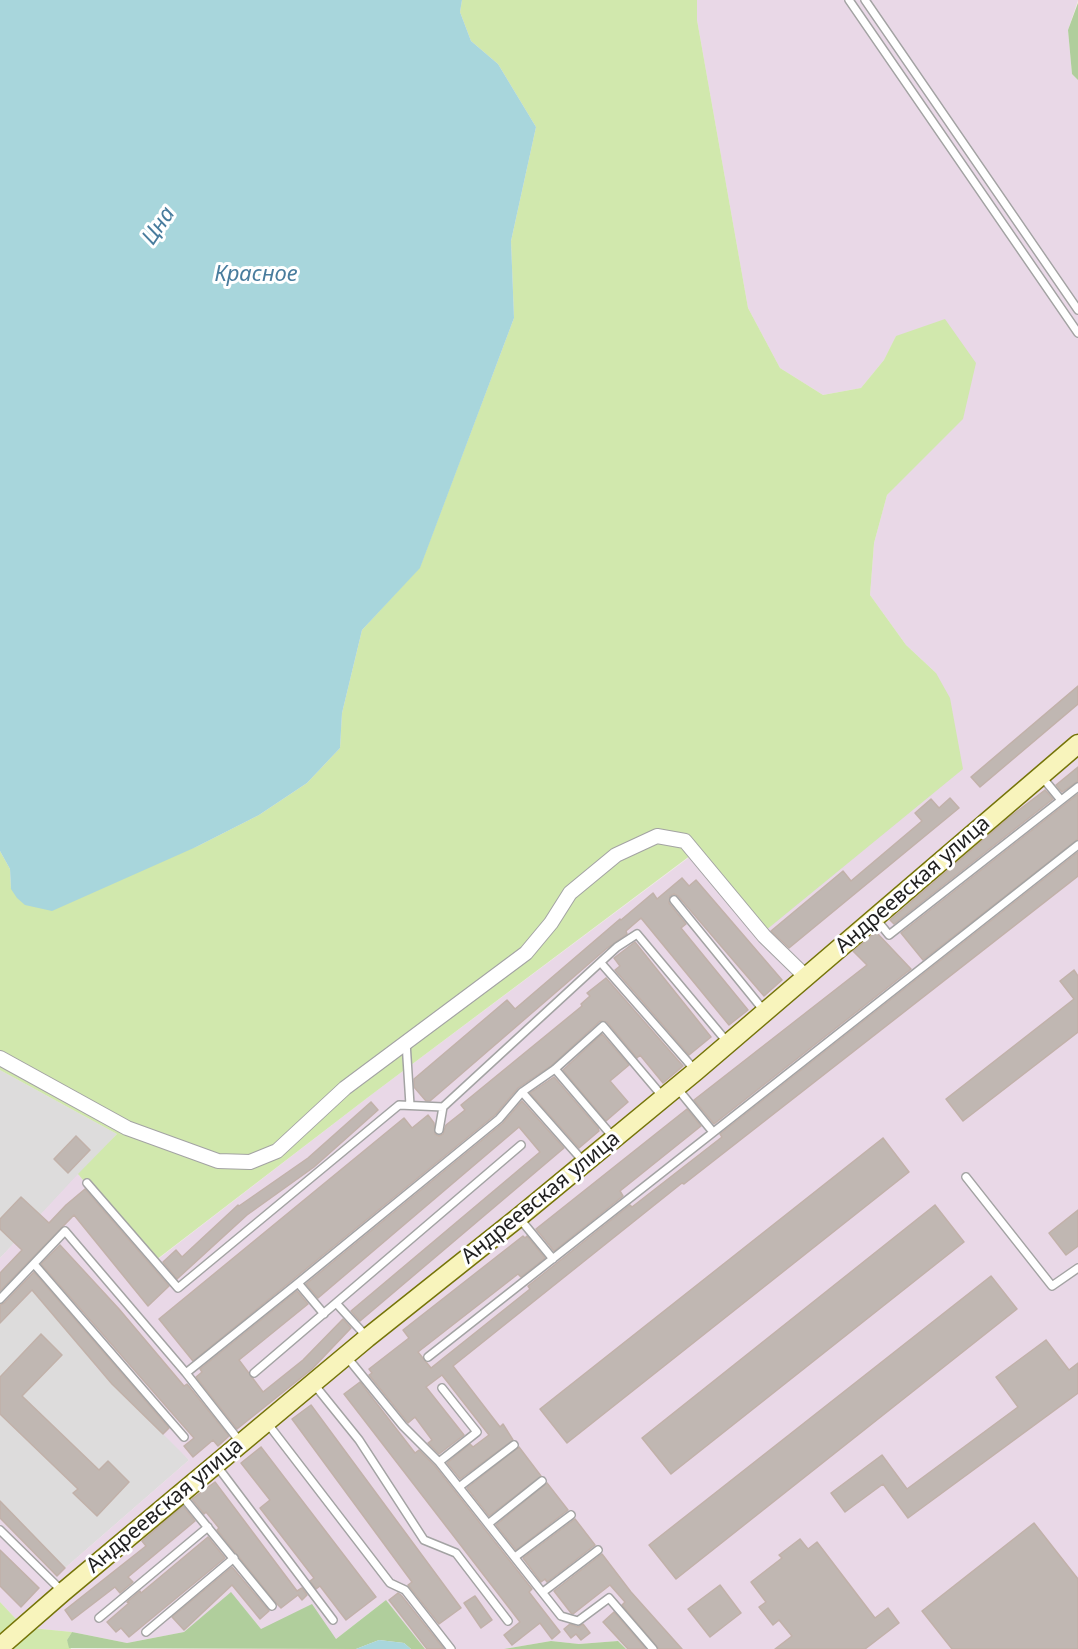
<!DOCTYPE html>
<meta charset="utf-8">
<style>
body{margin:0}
canvas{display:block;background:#f0ebe6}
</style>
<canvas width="1078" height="1649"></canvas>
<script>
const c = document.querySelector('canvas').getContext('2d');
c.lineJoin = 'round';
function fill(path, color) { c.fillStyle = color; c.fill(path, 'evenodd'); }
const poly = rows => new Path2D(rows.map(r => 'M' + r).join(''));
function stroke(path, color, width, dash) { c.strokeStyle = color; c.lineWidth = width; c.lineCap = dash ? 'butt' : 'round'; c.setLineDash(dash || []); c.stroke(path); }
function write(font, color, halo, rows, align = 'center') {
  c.font = font + ' "Noto Sans",sans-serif'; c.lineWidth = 6; c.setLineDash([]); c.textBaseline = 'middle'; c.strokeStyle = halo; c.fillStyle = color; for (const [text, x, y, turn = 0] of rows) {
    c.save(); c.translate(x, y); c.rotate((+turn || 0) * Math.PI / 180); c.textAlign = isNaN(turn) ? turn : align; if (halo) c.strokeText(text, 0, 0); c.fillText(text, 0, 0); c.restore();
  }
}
fill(poly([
 [0,1070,117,1134,0,1258],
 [32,1290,189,1460,65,1568,0,1501,0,1323]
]), '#dddcdc');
fill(poly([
 [697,0,1078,0,1068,30,1072,74,1078,80,1078,1649,626,1649,618,1641,579,1644,551,1641,504,1649,425,1649,386,1600,336,1639,261,1629,231,1593,184,1632,127,1643,72,1632,31,1628,15,1618,0,1602,0,1501,65,1568,189,1460,95,1366,95,1363,33,1290,0,1323,0,1258,78,1174,153,1263,371,1095,936,673,906,645,870,595,874,543,887,495,918,462,896,336,884,360,861,388,823,395,780,368,748,308,697,20]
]), '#e9d8e7');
fill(poly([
 [462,0,697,0,697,20,748,308,780,368,823,395,861,388,884,360,896,336,945,319,976,363,963,419,887,495,874,543,870,595,906,645,936,673,950,698,963,769,765,931,695,852,371,1095,152,1263,78,1174,117,1134,0,1070,0,851,10,869,11,889,196,847,259,815,307,783,340,748,342,713,362,630,420,567,514,318,511,241,536,127,498,64,471,41,460,12],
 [0,1602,15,1618,31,1628,72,1632,67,1640,71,1649,0,1649]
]), '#d1e8ad');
fill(poly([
 [1078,3,1078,80,1072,74,1068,30],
 [231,1592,261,1629,312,1604,336,1639,386,1600,425,1649,411,1649,404,1643,379,1640,356,1649,69,1648,67,1640,72,1632,127,1643,184,1632],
 [551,1641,579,1644,618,1641,626,1649,504,1649]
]), '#b0ce9c');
fill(poly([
 [0,0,462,0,460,12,471,41,498,64,536,127,511,241,514,318,420,568,362,630,342,713,340,748,307,783,259,815,196,847,52,911,25,905,17,898,11,889,10,869,0,851],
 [379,1640,404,1643,411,1649,356,1649]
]), '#a8d6dc');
const building = poly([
 [1078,686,1078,704,980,787,971,777,1078,686],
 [1078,767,1078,781,1062,792,1056,785,1078,767],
 [1045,790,1053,799,894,924,890,920,1011,816,1045,790],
 [1078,794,1078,839,923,960,901,933,1078,794],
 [950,798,959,808,789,948,771,931,843,871,851,881,922,821,915,813,931,799,939,808,950,798],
 [1078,852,1078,876,684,1184,682,1183,453,1366,500,1427,503,1424,513,1440,460,1479,447,1463,470,1444,473,1447,489,1435,442,1375,426,1387,464,1435,439,1454,428,1443,432,1440,415,1417,408,1423,369,1375,372,1373,369,1369,409,1338,403,1330,523,1236,525,1238,527,1236,545,1258,521,1277,518,1274,418,1352,431,1368,530,1289,528,1286,630,1205,632,1207,722,1137,720,1134,1078,852],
 [682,878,689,886,696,880,782,980,764,996,678,896,674,894,670,896,669,903,686,924,681,928,748,1010,729,1025,641,918,626,931,627,934,606,949,430,1101,426,1101,414,1087,414,1079,507,1000,515,1009,620,919,621,920,653,893,657,899,682,878],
 [876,932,911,969,714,1124,694,1100,867,965,853,951,876,932],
 [635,942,711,1037,689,1055,615,970,620,966,614,958,635,942],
 [1074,970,1078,976,1078,1032,963,1121,946,1099,1074,999,1060,981,1074,970],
 [606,978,683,1066,663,1083,640,1055,637,1058,607,1022,600,1021,552,1065,518,1088,495,1115,193,1361,159,1319,404,1118,412,1128,428,1115,434,1123,435,1134,439,1136,443,1134,446,1125,465,1110,461,1105,582,1006,581,1004,590,996,587,993,606,978],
 [602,1034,629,1065,610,1081,628,1102,606,1121,563,1070,602,1034],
 [554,1077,598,1128,599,1131,579,1148,530,1093,554,1077],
 [522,1101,564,1148,360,1321,359,1320,351,1311,540,1152,519,1127,318,1298,306,1284,503,1123,522,1101],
 [371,1102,378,1110,314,1167,247,1215,177,1279,163,1262,176,1250,182,1257,238,1205,239,1206,308,1158,371,1102],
 [687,1109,701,1126,620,1191,623,1196,554,1251,536,1229,687,1109],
 [76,1136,90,1150,68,1173,54,1159,76,1136],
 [883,1138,909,1172,567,1443,540,1409,883,1138],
 [85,1189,169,1286,148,1306,74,1215,0,1291,0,1273,22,1250,0,1229,0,1219,21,1197,49,1223,66,1205,85,1189],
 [935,1205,964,1242,671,1474,642,1438,935,1205],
 [1078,1210,1078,1246,1066,1255,1049,1233,1078,1210],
 [60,1245,119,1309,184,1386,187,1384,229,1436,218,1446,213,1440,193,1457,184,1446,194,1438,41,1264,60,1245],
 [34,1272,169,1428,163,1434,112,1384,32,1290,0,1323,0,1305,4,1303,34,1272],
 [991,1276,1017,1309,676,1579,649,1545,991,1276],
 [297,1291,308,1304,239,1360,263,1392,303,1360,343,1319,351,1328,312,1369,237,1429,196,1377,202,1372,200,1369,297,1291],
 [41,1334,62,1355,22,1396,99,1470,108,1461,129,1482,97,1516,73,1493,78,1489,0,1414,0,1377,41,1334],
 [1046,1340,1069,1370,1078,1363,1078,1393,908,1518,883,1484,845,1512,831,1493,882,1455,907,1489,1018,1407,996,1377,1046,1340],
 [360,1382,415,1453,419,1450,435,1466,532,1589,529,1592,560,1632,552,1639,540,1623,512,1645,504,1635,520,1622,344,1394,360,1382],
 [311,1405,461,1608,439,1624,408,1585,412,1582,292,1419,311,1405],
 [261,1447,376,1597,346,1620,320,1586,316,1589,310,1581,314,1578,260,1508,270,1500,241,1463,261,1447],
 [519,1447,541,1476,489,1516,467,1488,519,1447],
 [215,1482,297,1591,302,1588,307,1595,302,1600,298,1595,281,1608,277,1604,217,1530,219,1528,206,1512,204,1514,192,1499,215,1482],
 [547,1483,568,1510,516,1550,496,1525,547,1483],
 [0,1501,65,1568,57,1576,0,1518,0,1501],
 [183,1506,195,1521,128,1577,133,1582,120,1593,115,1587,72,1620,65,1610,146,1546,142,1541,183,1506],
 [575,1519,595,1545,547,1582,545,1579,541,1582,523,1558,575,1519],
 [1034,1523,1078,1579,1078,1649,952,1649,922,1611,1034,1523],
 [208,1537,225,1558,129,1637,121,1628,116,1632,107,1622,129,1603,127,1602,140,1591,141,1593,208,1537],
 [800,1539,808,1549,817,1542,875,1618,888,1608,899,1623,865,1649,775,1649,792,1636,779,1620,773,1625,759,1607,766,1602,751,1582,782,1558,779,1555,800,1539],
 [0,1550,39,1588,21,1607,0,1586,0,1550],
 [602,1554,631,1592,682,1649,659,1649,622,1605,625,1602,610,1585,573,1614,571,1613,554,1591,602,1554],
 [232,1567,269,1611,260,1619,232,1585,184,1630,172,1617,232,1567],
 [720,1585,741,1613,710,1637,688,1609,720,1585],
 [398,1593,401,1595,444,1649,427,1649,389,1600,398,1593],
 [475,1596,492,1620,481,1628,464,1603,475,1596],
 [614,1612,646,1649,628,1649,603,1622,614,1612],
 [570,1624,578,1627,583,1624,590,1633,581,1640,576,1634,571,1638,564,1629,570,1624]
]);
fill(building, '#c0b7b2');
stroke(building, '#c1b1a9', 1.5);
const lane = poly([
 [849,0,1078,333],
 [865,0,1078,310],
 [1042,777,1061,800],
 [674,900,765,1012],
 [876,919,889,935,1078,787],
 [601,963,694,1069],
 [406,1042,410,1105],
 [555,1069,613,1137],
 [677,1088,713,1132],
 [522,1092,583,1161],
 [439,1130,443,1107,617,947,637,934,728,1043],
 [966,1177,1052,1286,1078,1268],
 [87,1183,178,1288,399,1105,443,1107],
 [520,1219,553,1259],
 [34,1264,184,1437],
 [298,1283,324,1314],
 [0,1299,65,1231,186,1373],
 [336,1303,366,1336],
 [346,1356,403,1426,439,1462,561,1616,578,1621,609,1598,653,1649],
 [428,1357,1078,845],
 [254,1373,521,1145],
 [313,1383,359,1440,424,1540,456,1553,508,1621],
 [268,1424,390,1583,405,1590,451,1649],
 [241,1443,186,1373,298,1283,499,1119,522,1092,555,1069,603,1026,663,1097],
 [439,1462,477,1432,442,1388],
 [217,1466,333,1620],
 [459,1487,514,1445],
 [182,1496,272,1606],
 [488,1524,542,1481],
 [0,1530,63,1592],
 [515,1557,571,1515],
 [543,1592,598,1550],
 [99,1618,208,1527],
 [146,1632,234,1558]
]);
const street = poly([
 [0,1058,127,1128,218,1161,250,1162,277,1151,345,1088,526,953,551,923,570,893,616,855,657,836,685,841,764,936,806,977]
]);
const secondary = poly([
 [0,1647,63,1592,367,1338,519,1217,696,1071,1078,744]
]);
stroke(lane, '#a3a3a3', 10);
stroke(street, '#a3a3a3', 16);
stroke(secondary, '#757408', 21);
stroke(lane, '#fff', 7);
stroke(street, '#fff', 14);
stroke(secondary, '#f8f4bc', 18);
write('21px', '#1f1f1f', '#fff', [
 ["Андреевская улица",913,885,-41],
 ["Андреевская улица",541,1198,-39],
 ["Андреевская улица",165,1506,-40]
]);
write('italic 22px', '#487c9d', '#fff', [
 ["Цна",159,226,-56],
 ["Красное",256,275]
]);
</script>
